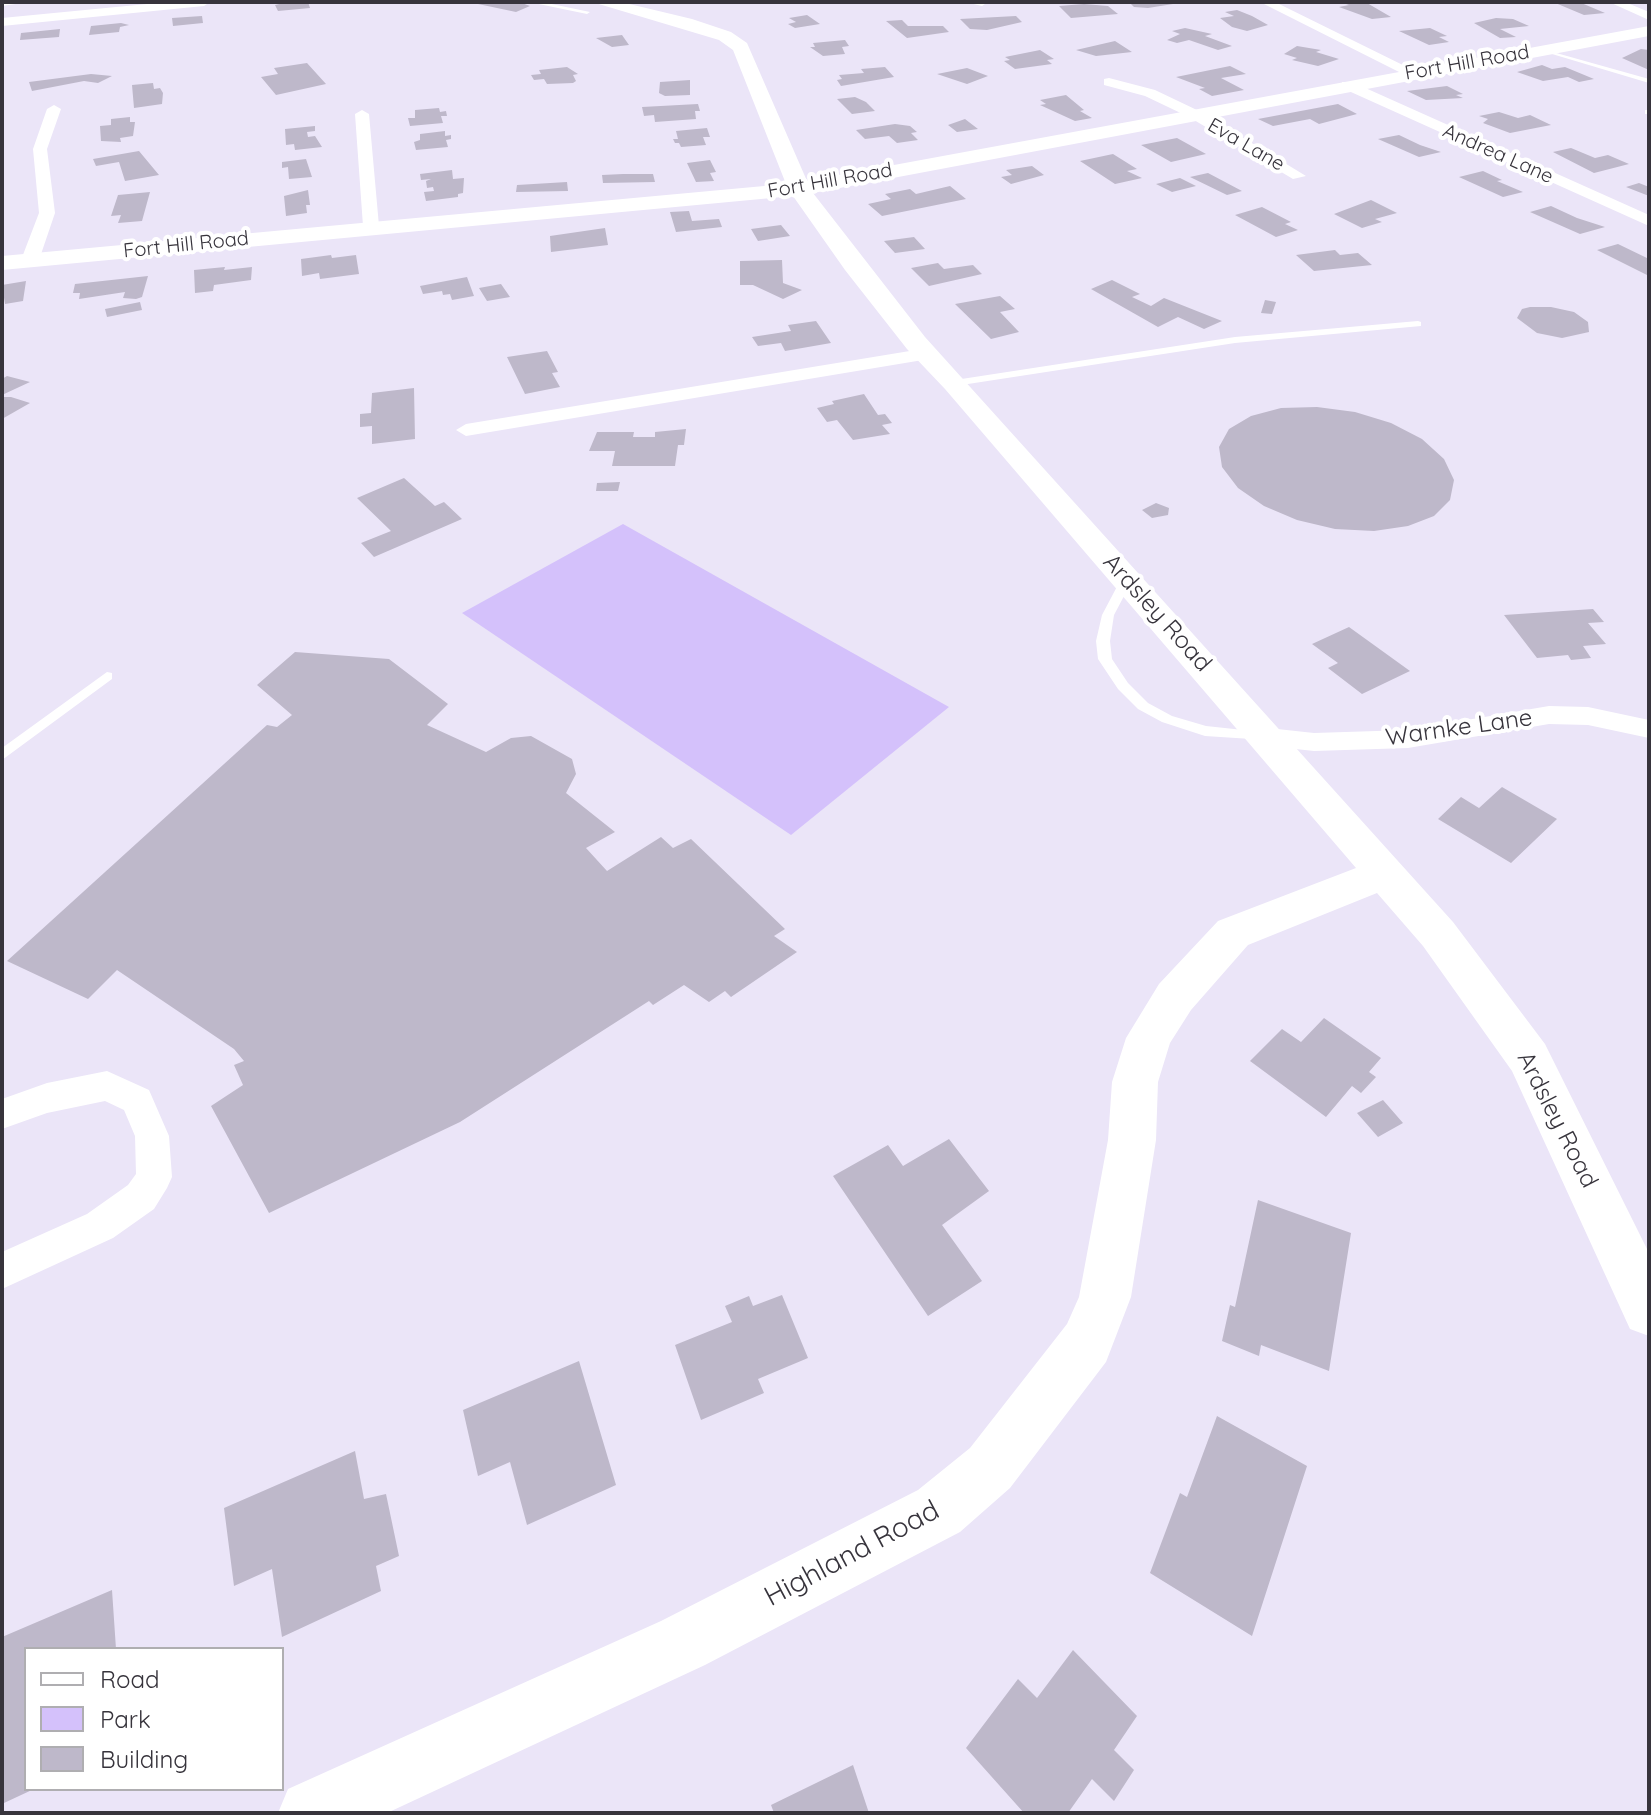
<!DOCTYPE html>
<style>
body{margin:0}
#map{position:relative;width:1651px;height:1815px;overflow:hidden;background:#ebe5f8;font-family:Quicksand,sans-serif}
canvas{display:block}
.frame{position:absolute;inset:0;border:4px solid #37343c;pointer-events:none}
.legend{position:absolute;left:24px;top:1647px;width:260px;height:144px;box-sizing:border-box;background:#fff;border:2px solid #afaeb1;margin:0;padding:10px 14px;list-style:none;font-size:24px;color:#37343c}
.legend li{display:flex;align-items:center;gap:16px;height:40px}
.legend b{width:40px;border:2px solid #afaeb1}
</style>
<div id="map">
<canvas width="1651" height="1815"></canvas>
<div class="frame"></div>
<ul class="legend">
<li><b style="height:10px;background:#fff"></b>Road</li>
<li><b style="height:22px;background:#d4c1fb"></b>Park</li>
<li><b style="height:22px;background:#beb8ca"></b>Building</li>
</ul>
</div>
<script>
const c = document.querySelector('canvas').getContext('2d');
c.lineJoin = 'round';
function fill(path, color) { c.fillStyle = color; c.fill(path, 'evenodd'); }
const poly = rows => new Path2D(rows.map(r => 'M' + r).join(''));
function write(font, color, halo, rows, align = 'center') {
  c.font = font + ' Quicksand,sans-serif'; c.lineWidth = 8; c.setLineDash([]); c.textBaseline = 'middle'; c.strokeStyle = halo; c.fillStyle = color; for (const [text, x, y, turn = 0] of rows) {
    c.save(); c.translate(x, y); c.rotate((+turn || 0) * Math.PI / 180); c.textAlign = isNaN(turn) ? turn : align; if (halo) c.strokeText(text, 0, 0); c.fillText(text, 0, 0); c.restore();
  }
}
fill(poly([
 [623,524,949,707,791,835,462,613]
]), '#d4c1fb');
fill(poly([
 [288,2,308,2,310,8,278,11,275,5],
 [483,2,519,2,530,6,516,12,478,4],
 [1129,2,1173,2,1173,4,1148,8,1134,7],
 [1553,2,1579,2,1605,13,1584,15],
 [1343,3,1367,3,1391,17,1372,19,1339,7,1349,5],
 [1084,4,1108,6,1118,14,1071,18,1059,6],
 [1237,10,1252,16,1268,25,1247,31,1232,27,1220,18,1234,16,1225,12],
 [807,15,820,24,795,28,788,24,796,22,789,18],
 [202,16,203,23,173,26,172,18],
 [1016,16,1022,22,987,30,970,29,960,19],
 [1496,18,1513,19,1529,26,1500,29,1516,37,1500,38,1474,23],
 [902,20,908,26,943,26,949,32,907,38,886,21],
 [121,23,129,25,120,27,119,32,89,35,91,26],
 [1185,28,1212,34,1205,36,1232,46,1218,50,1189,40,1177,43,1167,40,1180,34,1172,31],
 [1430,28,1447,36,1439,37,1449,42,1429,45,1399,31],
 [60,29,59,37,20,40,21,33],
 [622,35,629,45,612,47,596,38],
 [845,40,849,46,842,47,845,54,823,56,810,47,815,47,813,43],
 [1115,41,1132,52,1096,56,1076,50],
 [1297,46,1321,50,1316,52,1339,59,1318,66,1292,60,1297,58,1284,54],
 [1641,49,1649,50,1649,70,1622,58],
 [1040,50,1054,59,1047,60,1052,64,1015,69,1004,61,1010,60,1005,57],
 [307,63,326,84,276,95,261,77,278,74,274,68],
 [1542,65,1552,69,1565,67,1594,79,1579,82,1568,77,1543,81,1517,72],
 [1230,66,1246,74,1221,78,1244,90,1212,96,1199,89,1205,88,1176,77],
 [567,67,578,74,573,75,576,81,573,83,547,84,544,79,534,80,531,75,541,74,539,70],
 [885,67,894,77,841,86,837,80,842,79,839,75,864,73,861,69],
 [967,68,988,76,967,84,937,74],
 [91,74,112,76,98,83,84,81,32,91,29,82],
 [690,80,690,95,665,96,659,93,660,82],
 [153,83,154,89,160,88,163,93,162,104,134,108,132,85],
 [1447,86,1463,94,1456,95,1463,98,1426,100,1407,91],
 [1066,95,1084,110,1080,111,1092,118,1075,121,1040,105,1046,104,1040,100],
 [855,97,866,102,875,111,852,114,837,99],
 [698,104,700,111,695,111,696,119,655,122,654,115,644,116,642,107],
 [1338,104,1357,114,1319,124,1310,119,1273,126,1258,119],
 [439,108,440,112,446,111,447,116,441,116,443,123,410,126,408,118,415,118,415,110],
 [1499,112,1518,118,1530,115,1551,125,1510,133,1483,123,1488,119,1479,116],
 [130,117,130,122,135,122,133,136,120,138,121,142,101,141,100,126,111,125,111,119],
 [965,119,978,129,957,132,948,125],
 [895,124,910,126,917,132,911,133,918,140,897,143,889,136,865,139,856,130],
 [315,126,315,131,307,132,308,137,315,136,322,147,295,150,294,144,286,145,285,129],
 [707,128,710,137,703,137,706,145,681,147,679,143,675,143,673,139,678,139,676,131],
 [445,131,445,136,451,135,451,139,446,140,448,147,416,150,414,142,420,140,420,134],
 [1399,135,1420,145,1441,152,1419,157,1378,139],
 [1177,138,1206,154,1171,162,1141,145],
 [1571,148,1595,158,1608,155,1629,164,1594,173,1553,152],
 [139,151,159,175,125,181,119,162,96,166,93,159],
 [1113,154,1137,169,1127,171,1142,178,1115,184,1080,161],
 [306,159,312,177,289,179,288,167,282,168,282,162],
 [710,160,716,172,710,173,714,181,696,182,687,163],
 [1032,166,1044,175,1011,184,1001,177,1012,175,1006,170],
 [452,170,453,179,464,178,463,193,458,194,458,197,426,201,424,192,434,191,433,187,427,188,426,181,431,179,421,180,420,174],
 [1483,171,1502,180,1497,181,1523,192,1503,197,1459,177],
 [1208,173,1242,191,1227,195,1190,177],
 [623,174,653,174,655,182,603,183,602,175],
 [1180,178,1196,186,1172,192,1156,184],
 [567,182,568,191,516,192,517,185],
 [1639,183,1649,187,1649,196,1626,187],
 [950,186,966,199,882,216,868,204,891,199,885,194,910,189,916,194],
 [308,190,310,205,306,205,307,213,286,216,284,196],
 [150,192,142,221,118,223,121,215,111,216,118,195],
 [1371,200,1397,213,1375,219,1382,222,1362,228,1334,214],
 [1551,206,1577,218,1605,227,1580,234,1530,212],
 [1262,207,1291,222,1285,224,1298,230,1276,237,1235,215],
 [689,211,692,221,719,219,722,227,676,232,670,212],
 [781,225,790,236,758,241,751,229],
 [605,228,608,245,551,252,550,236],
 [914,237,925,249,895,253,884,241],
 [1618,244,1649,259,1649,276,1597,250],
 [1335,250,1340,255,1358,253,1372,265,1314,271,1296,255],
 [331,255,332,258,356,255,359,274,320,279,319,273,302,276,301,259],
 [782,260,783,283,802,290,783,299,753,285,740,285,740,261],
 [938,263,944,269,973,265,982,274,929,286,911,268],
 [225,267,224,270,252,267,251,280,214,285,213,291,195,293,194,270],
 [148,276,142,297,136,299,123,298,125,292,79,299,80,293,73,293,75,284],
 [467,277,474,296,452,300,450,294,443,295,442,291,423,294,420,286],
 [1112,280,1140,294,1132,297,1151,306,1164,298,1222,321,1204,329,1178,317,1158,327,1091,289],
 [26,281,23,301,5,304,2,285],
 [501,284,510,297,487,301,479,288],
 [1000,296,1015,309,1000,312,1019,332,991,339,955,304],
 [1265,300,1276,302,1272,314,1261,313],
 [140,302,142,310,107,317,105,309],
 [1530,307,1551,307,1574,312,1588,322,1589,332,1562,338,1537,333,1517,318,1522,309],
 [816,321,831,343,785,351,781,343,758,346,752,337,791,331,788,325],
 [547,351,558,372,552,373,560,387,525,394,507,357],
 [7,376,30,382,2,395,2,379],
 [414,388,415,439,372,444,372,426,360,427,360,414,371,413,372,393],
 [864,394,878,415,885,414,892,423,882,425,890,434,853,440,837,420,827,422,817,408,834,404,832,401],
 [2,397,11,397,30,403,2,419],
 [1317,407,1355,412,1391,423,1422,439,1444,459,1454,480,1450,500,1434,516,1408,526,1374,531,1335,529,1297,520,1264,506,1238,488,1222,467,1219,447,1229,429,1251,416,1281,408],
 [686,429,684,445,678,445,675,466,612,466,615,451,589,451,597,432,634,432,633,437,655,437,655,432],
 [404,478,435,506,444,502,462,519,374,557,361,543,391,531,357,498],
 [620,482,618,491,596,491,597,483],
 [1156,503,1169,508,1168,515,1152,518,1142,510],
 [1593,609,1604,622,1588,623,1606,644,1583,646,1591,658,1571,660,1568,655,1537,658,1504,615],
 [1349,627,1410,671,1362,694,1328,668,1338,663,1312,644],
 [295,652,389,659,448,704,427,725,486,752,511,738,531,736,572,759,576,774,566,793,615,832,586,848,607,871,661,837,673,848,691,839,785,929,774,936,797,952,731,997,725,991,709,1002,684,985,653,1005,649,1001,460,1122,269,1213,211,1106,243,1085,234,1065,244,1061,234,1049,117,970,88,999,7,961,267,725,277,727,292,715,257,685],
 [1502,787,1557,819,1511,863,1438,819,1461,797,1479,808],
 [1324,1018,1381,1058,1369,1072,1376,1077,1361,1093,1352,1086,1326,1117,1250,1061,1282,1029,1301,1042],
 [1383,1100,1403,1123,1378,1137,1357,1113],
 [949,1139,989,1191,942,1225,982,1281,928,1316,833,1176,888,1145,903,1166],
 [1258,1200,1351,1233,1329,1371,1261,1345,1259,1356,1222,1341,1230,1305,1235,1307],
 [782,1295,808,1358,758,1379,764,1393,701,1420,675,1345,732,1322,725,1306,749,1296,753,1306],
 [579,1361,616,1485,527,1525,510,1462,478,1476,463,1410],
 [1217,1416,1307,1466,1252,1636,1150,1573,1180,1493,1187,1497],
 [355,1451,364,1499,386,1494,399,1556,376,1566,381,1591,282,1637,272,1569,234,1586,224,1508],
 [112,1590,116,1649,26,1649,26,1789,34,1789,4,1803,2,1637],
 [1073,1650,1137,1716,1114,1750,1134,1770,1114,1801,1092,1779,1068,1813,1024,1813,966,1748,1018,1679,1037,1698],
 [853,1765,869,1813,774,1813,771,1805]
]), '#beb8ca');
fill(poly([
 [2,2,29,2,2,6,2,2],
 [529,2,542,2,590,12,587,14,529,2],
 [1542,49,1649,79,1649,83,1542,51,1542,49],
 [1645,110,1649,110,1649,114,1645,114,1645,110],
 [1418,321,1421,322,1421,326,1235,343,955,386,950,383,955,380,1235,337,1418,321],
 [1127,575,1133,579,1114,615,1110,641,1112,659,1128,683,1148,703,1172,716,1206,726,1262,732,1269,737,1267,740,1205,736,1162,722,1138,709,1118,689,1098,659,1096,641,1102,615,1121,579,1127,575],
 [107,672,112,673,112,679,2,760,2,748,107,672]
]), '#fff');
fill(poly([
 [168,2,210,2,204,6,2,26,2,18,168,2],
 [965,2,988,2,982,6,965,2],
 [1260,2,1275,2,1417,72,1405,75,1260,2],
 [1609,2,1625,2,1649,12,1649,20,1609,2],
 [1109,78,1155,90,1199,111,1306,176,1293,179,1189,117,1145,96,1104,85,1104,79,1109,78],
 [1342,82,1352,82,1649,215,1649,226,1342,88,1342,82],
 [54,105,61,109,47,149,55,213,39,260,30,265,21,260,39,213,33,149,47,109,54,105],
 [362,110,369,114,379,226,371,231,363,226,355,114,362,110],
 [928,348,935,350,935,358,466,436,456,430,466,424,928,348],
 [1549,706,1588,707,1649,720,1649,738,1588,725,1549,724,1408,748,1314,751,1268,746,1259,743,1255,737,1259,731,1268,728,1314,733,1408,730,1549,706],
 [107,1071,149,1090,169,1136,172,1177,167,1188,154,1209,113,1238,2,1289,2,1252,87,1214,128,1185,136,1174,135,1136,124,1110,105,1101,47,1113,2,1129,2,1099,47,1083,107,1071]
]), '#fff');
fill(poly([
 [592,2,621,2,692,19,731,32,747,43,807,181,1649,26,1649,36,813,193,925,337,1453,922,1545,1044,1649,1253,1649,1336,1630,1329,1512,1071,1423,946,1377,893,1248,945,1191,1010,1170,1043,1158,1082,1156,1140,1131,1297,1106,1362,1010,1488,960,1532,705,1665,387,1813,278,1813,288,1789,661,1621,918,1490,970,1448,1067,1324,1079,1297,1108,1140,1112,1082,1126,1038,1159,984,1218,921,1356,868,945,389,907,349,845,270,793,196,2,270,2,256,786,184,733,50,719,40,592,2]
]), '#fff');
write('20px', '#37343c', '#fff', [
 ["Fort Hill Road",1467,63,-10],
 ["Eva Lane",1246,145,30],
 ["Andrea Lane",1498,154,24],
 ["Fort Hill Road",830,181,-10],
 ["Fort Hill Road",186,245,-6]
]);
write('24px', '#37343c', '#fff', [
 ["Ardsley Road",1157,613,48],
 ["Warnke Lane",1459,728,-8],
 ["Ardsley Road",1557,1120,63]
]);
write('28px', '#37343c', '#fff', [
 ["Highland Road",852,1554,-28]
]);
</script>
